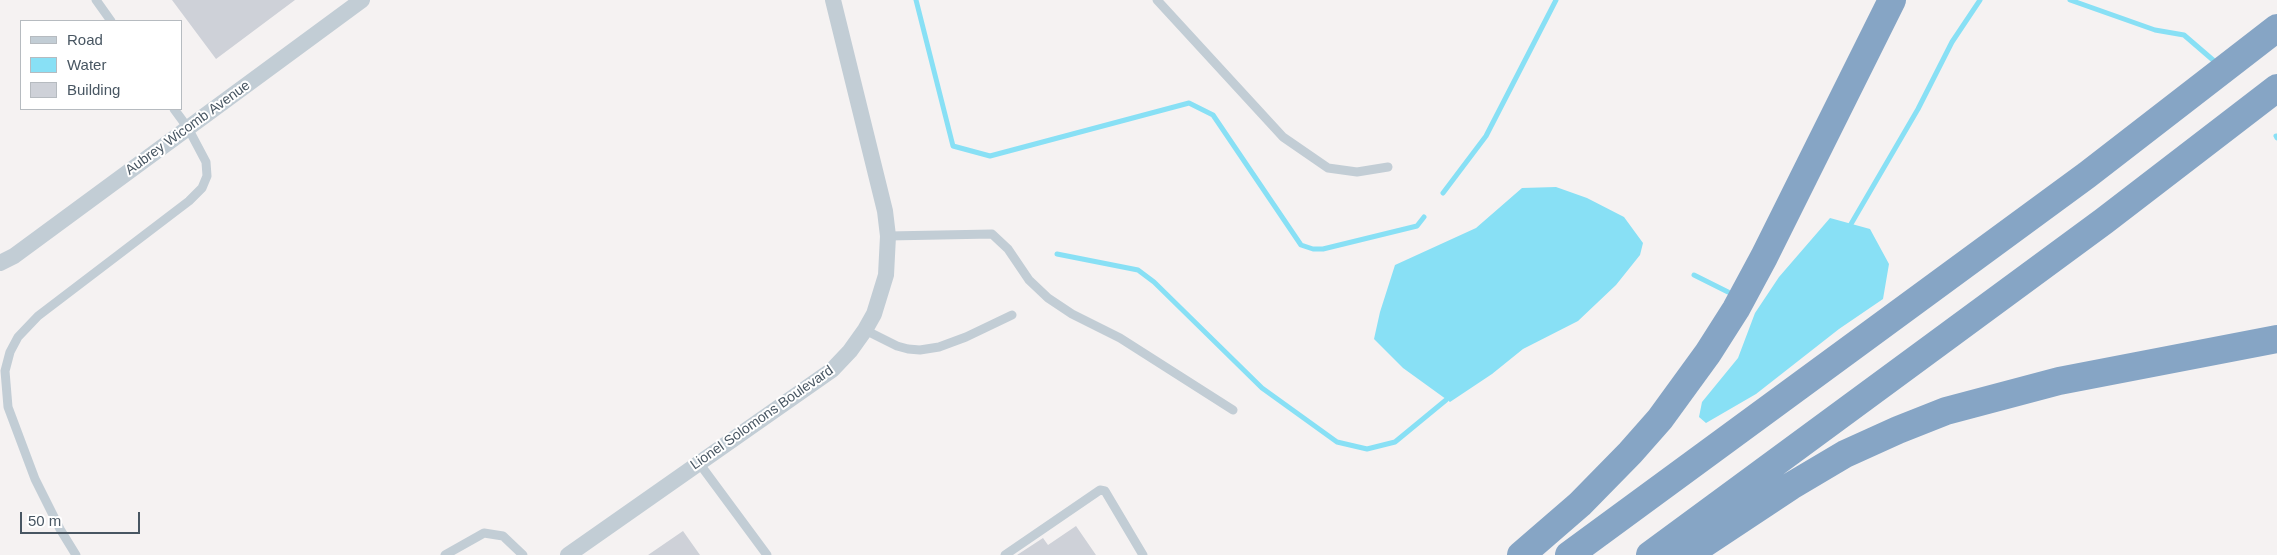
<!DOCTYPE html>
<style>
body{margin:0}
#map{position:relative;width:2277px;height:555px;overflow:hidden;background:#f5f2f2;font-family:Helvetica,sans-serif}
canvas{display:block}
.legend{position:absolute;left:20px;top:20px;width:162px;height:90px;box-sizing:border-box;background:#fff;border:1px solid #b6bbc0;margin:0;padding:6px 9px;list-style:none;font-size:15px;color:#485662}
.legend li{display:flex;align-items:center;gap:10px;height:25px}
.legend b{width:25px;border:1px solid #b6bbc0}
.scale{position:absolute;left:20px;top:512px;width:120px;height:22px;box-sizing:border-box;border:2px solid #485662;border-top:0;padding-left:6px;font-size:15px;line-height:18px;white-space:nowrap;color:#485662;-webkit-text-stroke:4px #fff;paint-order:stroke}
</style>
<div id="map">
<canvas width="2277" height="555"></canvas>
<ul class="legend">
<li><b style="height:6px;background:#c2cdd5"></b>Road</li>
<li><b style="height:14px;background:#88e0f5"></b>Water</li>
<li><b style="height:14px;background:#ced1d8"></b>Building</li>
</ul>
<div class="scale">50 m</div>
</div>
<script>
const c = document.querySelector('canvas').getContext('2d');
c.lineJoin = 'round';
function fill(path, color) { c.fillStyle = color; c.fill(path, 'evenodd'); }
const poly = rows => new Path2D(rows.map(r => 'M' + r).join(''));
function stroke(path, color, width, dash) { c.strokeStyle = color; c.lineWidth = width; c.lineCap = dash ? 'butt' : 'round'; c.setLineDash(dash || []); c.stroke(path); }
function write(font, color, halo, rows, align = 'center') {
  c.font = font + ' Helvetica,sans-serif'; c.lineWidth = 4; c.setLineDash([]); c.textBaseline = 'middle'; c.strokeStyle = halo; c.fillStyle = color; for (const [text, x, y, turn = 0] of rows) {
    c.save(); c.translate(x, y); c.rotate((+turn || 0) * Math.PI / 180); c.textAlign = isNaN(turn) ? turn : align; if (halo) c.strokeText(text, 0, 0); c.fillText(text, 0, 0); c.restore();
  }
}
fill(poly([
 [1556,187,1587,198,1624,217,1643,243,1640,255,1616,285,1578,321,1523,349,1492,374,1450,402,1403,368,1374,339,1380,312,1395,265,1476,228,1522,188],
 [1830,218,1870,229,1889,264,1883,299,1839,329,1756,394,1706,423,1699,417,1702,402,1738,358,1755,313,1779,277]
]), '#88e0f5');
stroke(poly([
 [916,0,953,146,990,156,1189,103,1213,115,1301,245,1313,249,1323,249,1417,226,1424,217],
 [2070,0,2155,30,2184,35,2213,60],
 [2276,136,2277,138],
 [1443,193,1486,136,1556,0],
 [1851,224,1918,109,1952,42,1980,0],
 [1057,254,1138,270,1154,282,1262,388,1337,442,1367,449,1395,442,1446,400],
 [1694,275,1728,292]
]), '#88e0f5', 5);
fill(poly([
 [172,0,295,0,216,59],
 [1076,526,1096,555,1017,555,1043,538,1048,545],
 [683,531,700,555,648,555]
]), '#ced1d8');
stroke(poly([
 [96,0,111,21],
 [1157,0,1283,137,1328,168,1357,172,1388,167],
 [888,236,992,234,1008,249,1029,280,1048,298,1072,314,1120,338,1233,410],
 [865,330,897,346,908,349,920,350,939,347,966,337,1012,315],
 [699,463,767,555],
 [76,555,60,529,35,479,8,407,5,371,10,352,18,337,38,316,189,201,202,188,207,176,206,162,188,128,174,109],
 [445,555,484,533,503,536,523,555],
 [1005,555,1100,490,1105,491,1143,555]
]), '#c2cdd5', 9);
stroke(poly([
 [0,263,14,256,362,0],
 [568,555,832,370,850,351,865,330,874,314,886,275,888,236,885,211,833,0]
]), '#c2cdd5', 16);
stroke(poly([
 [1521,555,1580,504,1630,453,1660,419,1708,353,1736,309,1764,257,1892,0],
 [1569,555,2087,175,2277,28],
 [1650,555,2104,221,2277,88],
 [1687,555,1791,486,1845,454,1898,430,1946,411,2059,381,2277,339]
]), '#86a5c5', 28);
write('14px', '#485662', '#fff', [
 ["Aubrey Wicomb Avenue",188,128,-36],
 ["Lionel Solomons Boulevard",762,418,-35]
]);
</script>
